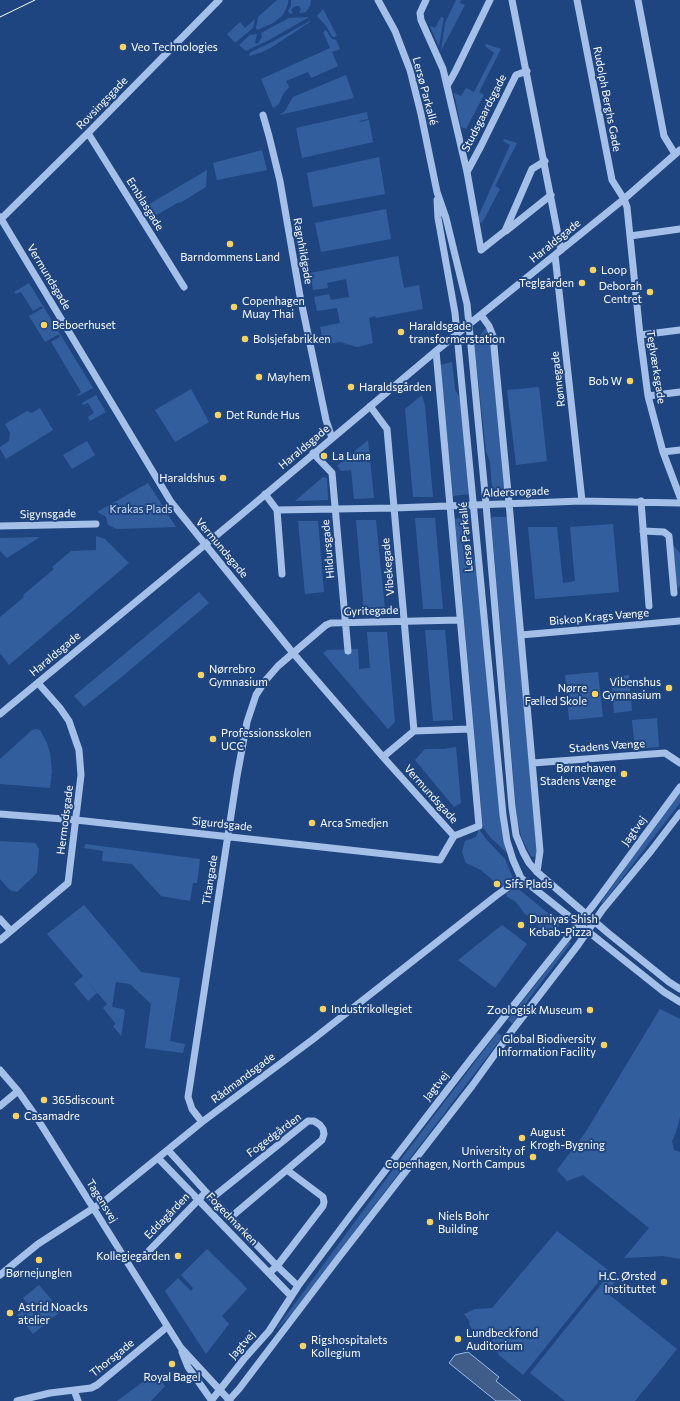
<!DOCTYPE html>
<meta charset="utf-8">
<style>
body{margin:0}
canvas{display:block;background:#1f4580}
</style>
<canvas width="680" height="1401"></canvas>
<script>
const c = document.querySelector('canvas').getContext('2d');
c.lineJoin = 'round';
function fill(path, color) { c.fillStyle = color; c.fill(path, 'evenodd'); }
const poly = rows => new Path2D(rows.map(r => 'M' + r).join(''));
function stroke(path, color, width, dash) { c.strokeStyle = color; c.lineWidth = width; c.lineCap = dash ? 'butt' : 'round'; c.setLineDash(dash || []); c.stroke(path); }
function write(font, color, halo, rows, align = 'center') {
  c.font = font + ' Commissioner,sans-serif'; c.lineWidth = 4; c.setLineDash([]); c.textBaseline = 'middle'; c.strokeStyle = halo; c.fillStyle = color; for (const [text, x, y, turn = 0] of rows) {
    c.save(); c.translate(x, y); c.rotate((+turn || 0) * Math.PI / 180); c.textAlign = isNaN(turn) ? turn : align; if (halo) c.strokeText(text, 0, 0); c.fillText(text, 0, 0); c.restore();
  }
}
fill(poly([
 [277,0,288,0,288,4,283,15,273,23,257,30,256,28,258,17],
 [291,0,311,0,310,6,306,12,299,13,301,9,299,6,296,6,291,9,293,13,290,14,288,11,291,6],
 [456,0,461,0,460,3,465,5,441,51,445,23],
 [323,9,337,36,334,37,332,36,326,26,317,16],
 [309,17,271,39,246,51,239,45,250,35,257,34,255,42,256,44,258,43,262,37,261,33,289,18],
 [441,17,444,18,443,22,439,47,430,26,435,28],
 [255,19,253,28,235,43,227,34,240,22,245,28],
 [310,21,310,22,272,47,262,52,250,56,249,54,251,52,274,41],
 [326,30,331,38,336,40,340,49,332,52,338,66,311,78,308,72,286,81,289,87,283,94,279,104,273,108,261,79,330,48,323,32],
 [486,44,501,49,479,92,484,95,466,129,461,127,454,93,461,96,466,88,474,92,494,53,485,46],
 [346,75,354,98,279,115,285,111,291,100,293,97],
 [367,112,368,119,359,121,360,122,369,120,373,142,302,158,296,128],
 [504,139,517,143,495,186,500,189,482,223,478,221,479,215,510,145,503,141],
 [262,150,267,170,217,180,213,163],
 [379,157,385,194,313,207,307,173],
 [207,170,206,187,180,203,179,202,153,217,153,219,146,206],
 [386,209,391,239,321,252,315,223],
 [398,256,404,288,419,285,423,309,376,318,375,316,369,318,373,343,357,347,340,342,324,345,320,327,340,323,337,308,317,311,314,297,329,294,331,300,349,297,346,279,327,283,328,288,313,290,310,273],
 [29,283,93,388,78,396,77,395,81,392,51,342,60,337,59,334,45,342,29,316,43,308,42,306,33,311,21,292,16,294,14,292],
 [486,328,490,338,505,498,493,499,490,462,486,451,474,343],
 [452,362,455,389,460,399,469,494,453,496,440,365],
 [539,387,547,461,516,465,507,390],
 [191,389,209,422,175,442,155,410],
 [96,395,106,412,90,421,88,417,94,413,88,403,83,405,82,403],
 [422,395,425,406,433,497,413,497,405,409],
 [40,408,53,430,6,459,0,449,0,447,9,441,10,433,5,424,27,411,32,413],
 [368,440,374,498,354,499,351,470,341,471,337,466],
 [87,441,95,455,72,469,63,455],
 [323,477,327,478,328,500,295,501],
 [148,483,176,527,117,529,108,525,107,520,105,516,97,512],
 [492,517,507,517,536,842,537,854,534,857,531,856,522,839,517,819,491,519],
 [415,518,435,518,443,609,423,609],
 [464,518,468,522,471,550,476,562,501,825,507,853,491,838,483,828,455,519],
 [356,520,376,520,385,610,364,611],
 [298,521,318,521,324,592,305,594],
 [613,524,619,592,535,599,528,527,557,527,563,583,575,581,570,527],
 [96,536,105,539,129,563,9,665,1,654,0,655,0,617,24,597,23,595,54,569,52,567,71,551,96,550],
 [40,537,7,558,0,551,0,538],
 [673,545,680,553,680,586,677,589],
 [199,592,209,603,124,675,84,707,74,696],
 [425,630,445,630,453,720,433,721],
 [367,632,387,632,395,722,388,729,323,653,327,650,358,649,359,669,370,668],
 [598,672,603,717,569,720,565,675],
 [629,675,632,711,614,713,611,677],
 [657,718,659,747,635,749,632,720],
 [36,729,40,730,47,743,50,753,52,771,50,788,0,784,0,759,32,730],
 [456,747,461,803,454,807,415,760,425,749,444,749],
 [680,793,680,803,603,903,601,902,622,873,639,845],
 [479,829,486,839,505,859,513,878,503,887,497,884,481,870,466,863,462,852,465,841,476,837],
 [0,841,35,843,39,849,37,873,17,892,10,890,0,879],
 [85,844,200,859,197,883,193,883,190,901,161,896,132,864,102,861,103,851,84,848],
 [516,887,559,922,560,924,555,932,544,931,539,927,534,920,525,914,515,901,507,897,506,894],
 [84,905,141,972,180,978,170,1041,185,1044,183,1053,145,1048,151,1004,130,984,116,982,112,1007,123,1009,125,1011,121,1036,113,1026,116,1024,103,1008,107,1004,47,934],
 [502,925,527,944,495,988,458,960],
 [569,942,571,943,528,1000,513,1024,508,1020],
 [83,976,97,993,88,1001,74,984],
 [660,1009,680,1019,680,1117,676,1132,672,1141,674,1150,680,1152,680,1259,663,1256,624,1258,649,1228,583,1175,567,1181,557,1170,585,1133],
 [497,1033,503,1036,294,1311,278,1328,277,1328,395,1167],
 [557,1231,608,1270,523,1375,499,1355,488,1329,476,1336,469,1324,470,1322,464,1314,475,1309,492,1308],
 [207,1249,240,1281,247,1289,222,1316,229,1324,206,1354,165,1291,178,1278,191,1291,193,1288,181,1275],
 [608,1276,615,1282,607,1293,677,1349,635,1401,565,1401,530,1373],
 [39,1285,61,1311,33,1334,17,1315,29,1305,23,1298],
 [155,1373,165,1386,151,1401,117,1401]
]), '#335e9e');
const water = poly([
 [468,1352,499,1377,496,1381,521,1401,496,1401,449,1363,455,1355,468,1352]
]);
fill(water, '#405c88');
stroke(water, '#97baea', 1);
stroke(poly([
 [378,0,395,31,410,70,421,114,437,192,446,218,467,304,486,504,512,807,516,835,523,852,529,863,537,872,608,933,669,982,680,989],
 [426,0,420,13,421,20,443,69,467,172,481,250,505,231,532,169,545,161],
 [512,0,561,250],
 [577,0,612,180,624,199,627,207,640,335,648,396,663,452,680,497],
 [638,0,664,136,675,154],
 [447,86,455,72,490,0],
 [263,115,269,136,280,181,300,296,326,420,332,438],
 [88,133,184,287],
 [467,172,481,146,516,75,527,71],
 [437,200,438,218,455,313,503,815,507,841,513,860,521,878,664,992,680,1002],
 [0,217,171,502,293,653,383,757,454,836],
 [0,220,88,133,219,0],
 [506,231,551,195],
 [630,236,680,229],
 [555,255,582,501],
 [481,315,489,326,493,336,509,503,540,851,537,872],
 [640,335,680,330],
 [436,351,479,826,454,836],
 [648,396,680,392],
 [370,406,387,429,414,731],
 [663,452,680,450],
 [313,453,332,473,348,651],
 [265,494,277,510,394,508,582,501,680,503],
 [641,501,649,606],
 [277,510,282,574],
 [0,526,96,524],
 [643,531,664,532,669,536,674,593],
 [521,635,680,621],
 [0,714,241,515,436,351,624,199,680,150],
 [383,757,414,731,469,729],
 [533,763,665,753,680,763],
 [0,814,76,820,440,860,454,836],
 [0,919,11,931],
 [0,940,68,883,81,775,79,750,69,721,60,708,38,683],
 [0,1070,18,1091,35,1115,181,1348,230,1401],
 [0,1106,18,1091],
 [202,1122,192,1109,188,1097,237,776,247,722,256,695,265,681,278,666,326,625,331,623,460,620],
 [168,1150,206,1192,277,1266,298,1286],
 [158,1158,291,1296],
 [212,1198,308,1121,314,1121,320,1125,323,1129,324,1134,322,1140,231,1217],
 [144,1256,206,1192],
 [269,1273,277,1266,323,1206,324,1202,323,1197,287,1170],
 [0,1275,38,1244,106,1200,202,1122,312,1040,497,895,521,878],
 [182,1352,188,1367,212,1401],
 [74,1390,78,1401],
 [17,1401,50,1393,91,1388,97,1385,167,1327],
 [211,1401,244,1359,269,1331,298,1286,351,1215,471,1059,595,903,680,787],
 [228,1401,239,1389,340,1256,472,1086,511,1032,578,945,603,909,651,851,680,813]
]), '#a4c0e8', 7);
stroke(poly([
 [0,17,35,0]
]), '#fff', 1);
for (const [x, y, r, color] of [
 [123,47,4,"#f6d364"],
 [230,244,4,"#f6d364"],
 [593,270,4,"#f6d364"],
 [582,283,4,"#f6d364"],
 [650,292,4,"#f6d364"],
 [234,307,4,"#f6d364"],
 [44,325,4,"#f6d364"],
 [401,332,4,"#f6d364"],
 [245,339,4,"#f6d364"],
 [259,377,4,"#f6d364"],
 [630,381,4,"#f6d364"],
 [351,387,4,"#f6d364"],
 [218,415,4,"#f6d364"],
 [324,456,4,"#f6d364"],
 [223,478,4,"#f6d364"],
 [201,675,4,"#f6d364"],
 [669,688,4,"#f6d364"],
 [595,694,4,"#f6d364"],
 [213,739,4,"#f6d364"],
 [624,774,4,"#f6d364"],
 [312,823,4,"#f6d364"],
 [497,884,4,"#f6d364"],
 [521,925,4,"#f6d364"],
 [323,1009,4,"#f6d364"],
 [590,1010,4,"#f6d364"],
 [604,1045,4,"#f6d364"],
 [44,1100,4,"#f6d364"],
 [16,1116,4,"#f6d364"],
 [522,1138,4,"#f6d364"],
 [533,1157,4,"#f6d364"],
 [430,1222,4,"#f6d364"],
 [178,1256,4,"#f6d364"],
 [39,1260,4,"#f6d364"],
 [664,1282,4,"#f6d364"],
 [10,1313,4,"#f6d364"],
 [458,1339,4,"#f6d364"],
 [303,1346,4,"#f6d364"],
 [172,1364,4,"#f6d364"]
]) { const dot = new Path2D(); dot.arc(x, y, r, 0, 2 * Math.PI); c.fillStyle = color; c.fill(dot); stroke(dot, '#1f4580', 1.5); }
write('11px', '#fff', '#1f4580', [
 ["Veo Technologies",131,47],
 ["Barndommens Land",230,257,"center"],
 ["Loop",601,270],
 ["Teglgården",574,283,"right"],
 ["Deborah",642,286,"right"],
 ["Centret",642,299,"right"],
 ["Copenhagen",242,301],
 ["Muay Thai",242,314],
 ["Beboerhuset",52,325],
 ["Haraldsgade",409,326],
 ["transformerstation",409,339],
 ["Bolsjefabrikken",253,339],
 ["Mayhem",267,377],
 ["Bob W",622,381,"right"],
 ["Haraldsgården",359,387],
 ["Det Runde Hus",226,415],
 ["La Luna",332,456],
 ["Haraldshus",215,478,"right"],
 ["Nørrebro",209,669],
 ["Gymnasium",209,682],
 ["Vibenshus",661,682,"right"],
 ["Gymnasium",661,695,"right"],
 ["Nørre",587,688,"right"],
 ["Fælled Skole",587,701,"right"],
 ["Professionsskolen",221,733],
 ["UCC",221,746],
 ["Børnehaven",616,768,"right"],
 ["Stadens Vænge",616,781,"right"],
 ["Arca Smedjen",320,823],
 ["Sifs Plads",505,884],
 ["Duniyas Shish",529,919],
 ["Kebab-Pizza",529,932],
 ["Industrikollegiet",331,1009],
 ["Zoologisk Museum",582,1010,"right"],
 ["Global Biodiversity",596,1039,"right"],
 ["Information Facility",596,1052,"right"],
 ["365discount",52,1100],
 ["Casamadre",24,1116],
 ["August",530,1132],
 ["Krogh-Bygning",530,1145],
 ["University of",525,1151,"right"],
 ["Copenhagen, North Campus",525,1164,"right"],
 ["Niels Bohr",438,1216],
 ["Building",438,1229],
 ["Kollegiegården",170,1256,"right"],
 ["Børnejunglen",39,1273,"center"],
 ["H.C. Ørsted",656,1276,"right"],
 ["Instituttet",656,1289,"right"],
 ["Astrid Noacks",18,1307],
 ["atelier",18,1320],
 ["Lundbeckfond",466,1333],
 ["Auditorium",466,1346],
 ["Rigshospitalets",311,1340],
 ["Kollegium",311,1353],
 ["Royal Bagel",172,1377,"center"]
], 'left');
write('11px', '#fff', '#1f4580', [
 ["Lersø Parkallé",425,91,75],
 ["Rudolph Berghs Gade",607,99,79],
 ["Rovsingsgade",102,103,-46],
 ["Studsgaardsgade",484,113,-63],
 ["Emblasgade",145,204,58],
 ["Haraldsgade",555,241,-39],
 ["Ragnhildgade",303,251,80],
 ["Vermundsgade",49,277,59],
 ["Teglværksgade",656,367,81],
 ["Rønnegade",558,379,-97],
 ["Haraldsgade",304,447,-40],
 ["Aldersrogade",516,492,-2],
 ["Sigynsgade",48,514,-1],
 ["Lersø Parkallé",466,537,-95],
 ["Vermundsgade",222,548,50],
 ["Hildursgade",328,549,-95],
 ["Vibekegade",388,567,-95],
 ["Gyritegade",371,611,-2],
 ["Biskop Krags Vænge",599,617,-5],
 ["Haraldsgade",55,654,-40],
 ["Stadens Vænge",607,746,-4],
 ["Vermundsgade",431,794,48],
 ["Hermodsgade",65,820,-83],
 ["Sigurdsgade",222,824,6],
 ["Jagtvej",634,831,-54],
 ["Titangade",210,880,-81],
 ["Rådmandsgade",243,1078,-37],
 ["Jagtvej",436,1086,-52],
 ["Fogedgården",274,1135,-37],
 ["Tagensvej",102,1201,58],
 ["Eddagården",167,1216,-46],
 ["Fogedmarken",232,1219,46],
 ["Jagtvej",242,1345,-49],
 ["Thorsgade",112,1358,-39]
]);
write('11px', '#c8dbf6', '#1f4580', [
 ["Krakas Plads",141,509]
]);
</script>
